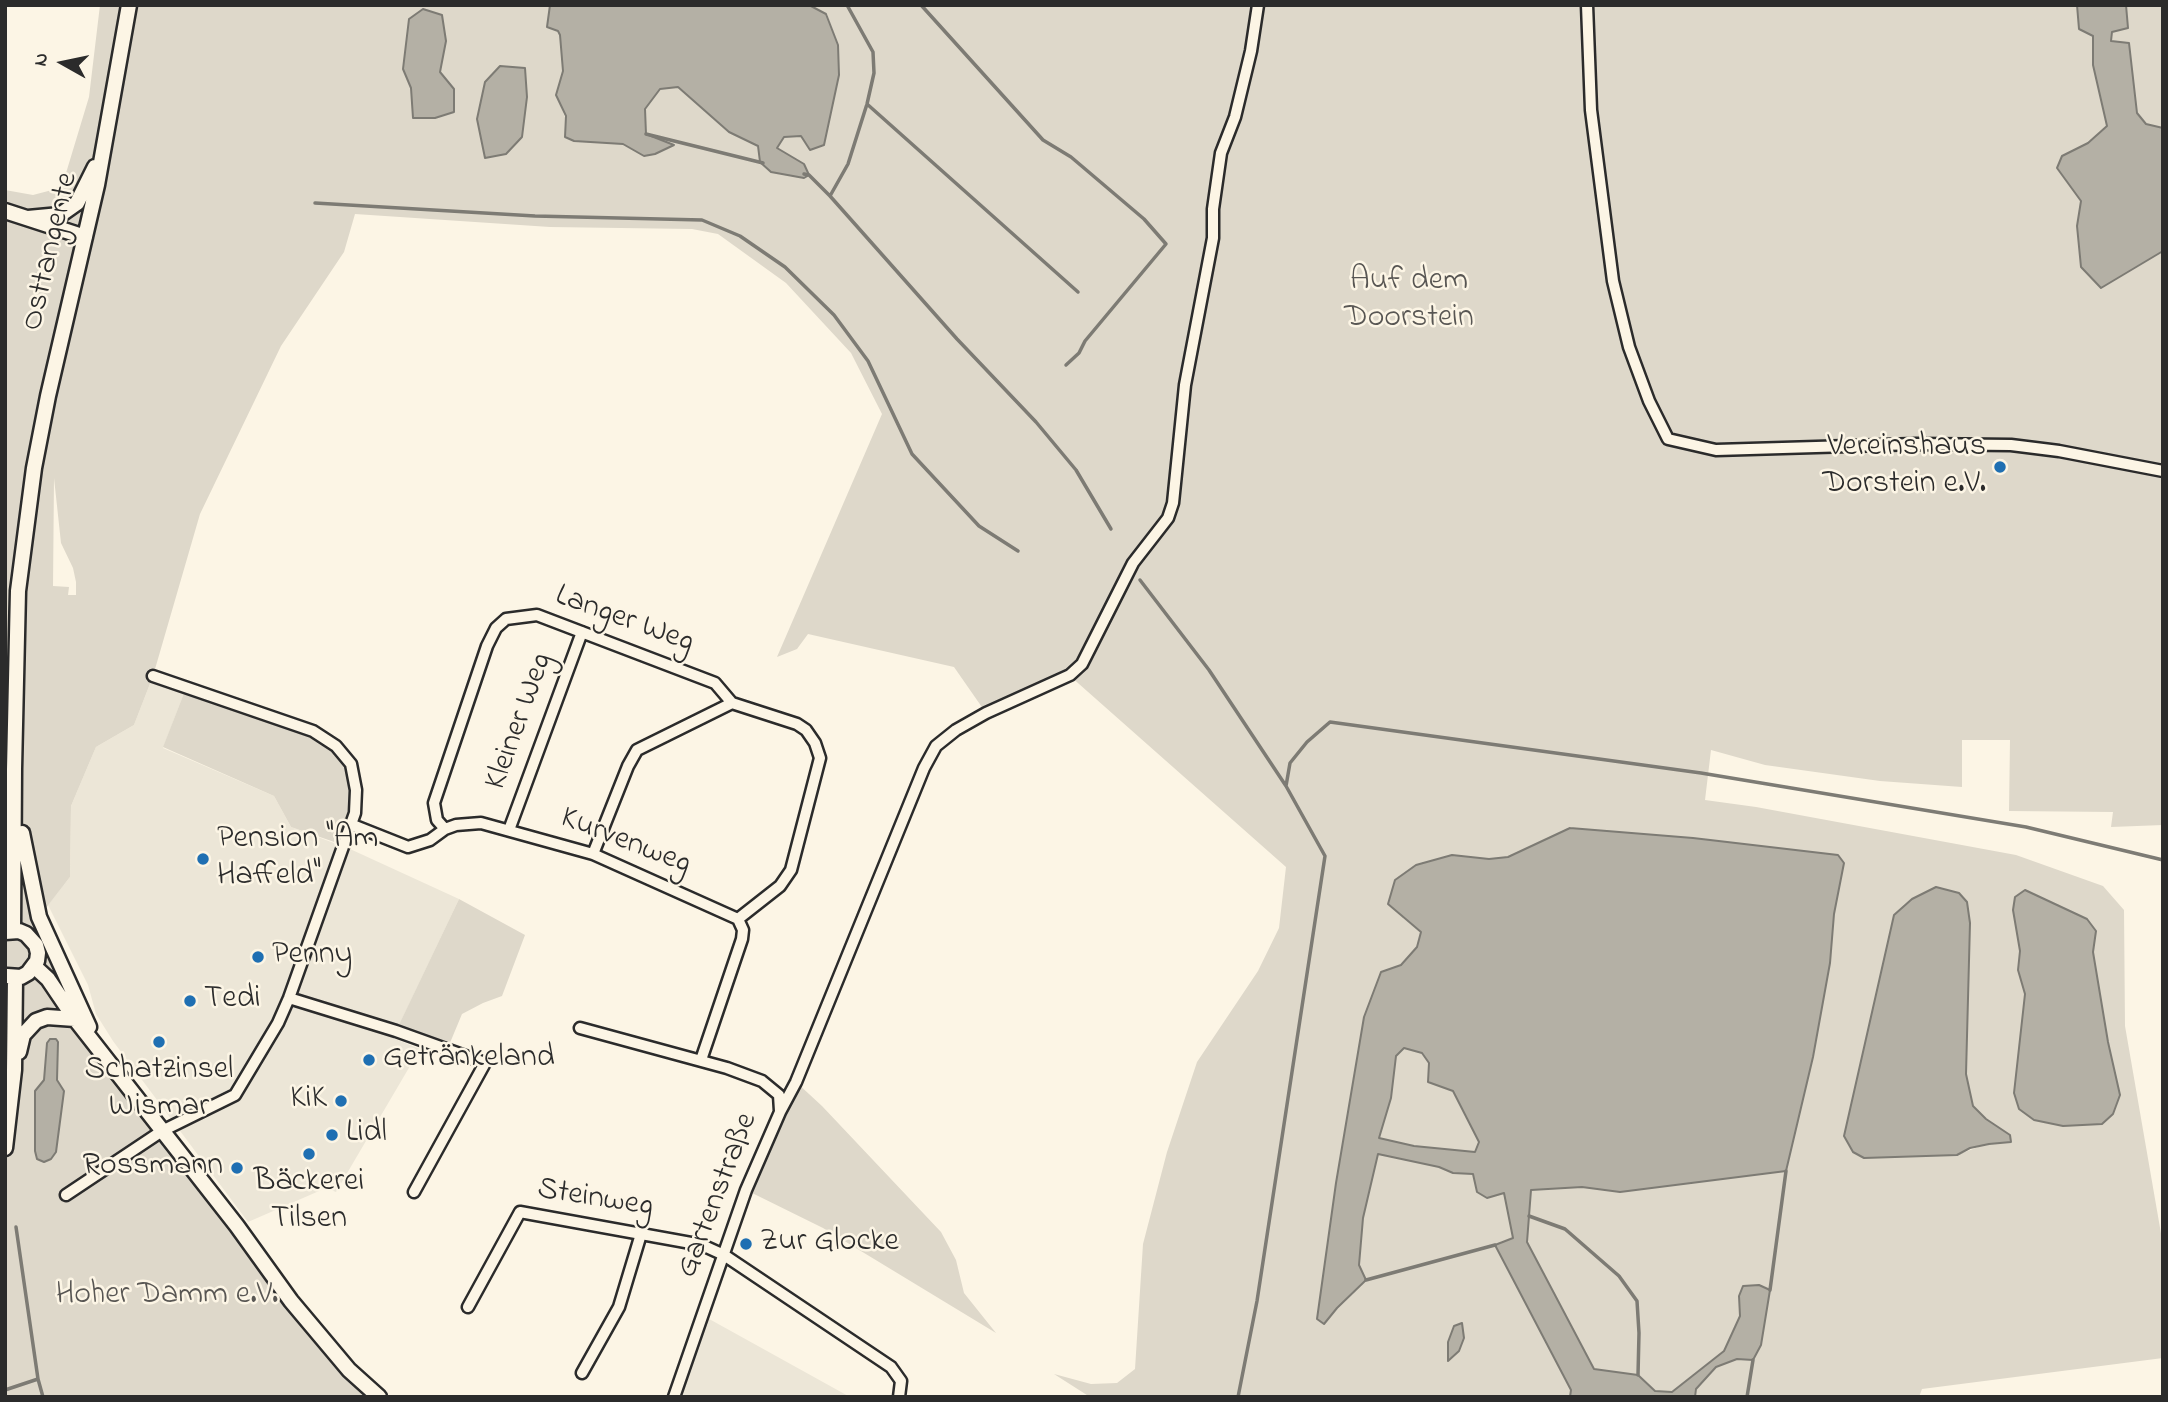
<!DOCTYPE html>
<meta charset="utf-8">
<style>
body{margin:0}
#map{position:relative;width:2168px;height:1402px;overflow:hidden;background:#fcf5e5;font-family:"Indie Flower",sans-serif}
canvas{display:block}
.frame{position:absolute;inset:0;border:7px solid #2b2b2b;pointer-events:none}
.north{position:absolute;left:28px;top:28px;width:70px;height:70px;-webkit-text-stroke:5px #fcf5e5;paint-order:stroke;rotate:279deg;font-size:19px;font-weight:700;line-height:28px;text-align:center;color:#2b2b2b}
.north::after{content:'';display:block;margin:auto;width:24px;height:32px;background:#2b2b2b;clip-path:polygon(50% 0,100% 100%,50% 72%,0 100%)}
</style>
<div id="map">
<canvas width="2168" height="1402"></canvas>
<div class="frame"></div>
<div class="north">N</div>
</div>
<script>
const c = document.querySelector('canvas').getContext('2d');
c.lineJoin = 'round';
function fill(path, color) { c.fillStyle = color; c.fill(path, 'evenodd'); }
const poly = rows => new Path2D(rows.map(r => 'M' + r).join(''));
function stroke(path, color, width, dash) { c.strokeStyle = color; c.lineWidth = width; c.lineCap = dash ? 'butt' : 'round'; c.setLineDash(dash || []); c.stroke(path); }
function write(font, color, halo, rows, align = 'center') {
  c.font = font + ' "Indie Flower",sans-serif'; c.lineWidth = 5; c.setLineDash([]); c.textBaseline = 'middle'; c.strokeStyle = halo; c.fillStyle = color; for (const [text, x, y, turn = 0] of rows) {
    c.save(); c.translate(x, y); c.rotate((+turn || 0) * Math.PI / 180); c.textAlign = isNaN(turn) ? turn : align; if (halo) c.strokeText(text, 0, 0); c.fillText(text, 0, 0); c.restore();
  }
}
fill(poly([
 [153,676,186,688,163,748,274,796,291,827,350,849,459,899,393,1038,420,1049,336,1192,326,1188,248,1222,113,1041,96,1014,88,985,48,905,70,877,71,806,96,747,134,725],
 [702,1315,850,1397,674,1397]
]), '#ece6d7');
fill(poly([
 [100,5,550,5,547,27,558,31,560,35,563,71,556,94,574,141,623,144,644,156,655,154,673,145,646,134,645,109,660,89,679,87,729,132,758,146,760,162,804,164,777,149,784,137,801,136,824,145,839,75,838,45,827,14,809,5,2077,5,2079,29,2093,36,2093,65,2107,126,2088,143,2062,156,2081,201,2077,226,2101,288,2163,251,2163,825,2111,827,2113,812,2009,811,2010,740,1962,740,1962,787,1880,781,1765,765,1711,750,1705,800,1756,807,2016,855,2103,886,2124,910,2125,1026,2163,1245,2163,1358,1922,1389,1919,1397,1695,1397,1696,1389,1716,1367,1737,1359,1770,1290,1758,1285,1743,1286,1739,1296,1741,1316,1724,1351,1672,1392,1655,1391,1638,1375,1594,1369,1527,1242,1531,1190,1582,1187,1620,1192,1785,1171,1813,1057,1830,963,1834,914,1844,863,1837,855,1693,838,1570,828,1508,857,1489,859,1452,855,1403,918,1421,932,1417,947,1401,965,1317,1319,1325,1323,1337,1308,1366,1280,1359,1266,1363,1218,1377,1154,1439,1167,1453,1173,1473,1174,1504,1193,1513,1238,1496,1245,1571,1390,1570,1397,1090,1397,1054,1374,1091,1384,1117,1383,1135,1369,1143,1244,1167,1152,1197,1062,1258,971,1279,928,1286,867,1070,676,986,713,954,667,808,634,797,649,777,657,882,414,851,353,786,283,718,234,692,229,550,227,355,214,344,252,281,346,200,514,153,676,134,725,96,747,71,806,70,877,39,917,95,1041,237,1226,379,1397,5,1397,5,929,13,928,7,840,5,869,5,190,33,195,52,190,63,183,89,97],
 [446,41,440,72,454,89,413,118,411,88,403,69],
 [54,478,61,543,73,568,76,582,76,595,68,595,69,587,53,586],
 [2013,910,2096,931,2093,952,2108,1042,2120,1095,2063,1126,2034,1120,2019,1109,2014,1093,2025,994,2018,970,2020,951],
 [1970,923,1966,1074,1973,1106,1986,1119,2010,1135,1957,1155,1864,1158],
 [2126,5,2163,5,2163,128,2146,124,2137,113,2129,43,2111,42,2111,32,2128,28],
 [186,688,313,731,351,764,356,790,343,845,291,827,274,796,163,747],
 [459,899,525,935,502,996,483,1003,462,1014,447,1050,396,1031],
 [1404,1048,1422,1053,1429,1063,1429,1082,1453,1091,1479,1142,1475,1152,1414,1146,1379,1138,1391,1098,1396,1056],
 [796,1082,822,1106,941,1232,956,1260,964,1293,996,1333,823,1228,746,1190]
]), '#ded8ca');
const water = poly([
 [550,5,809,5,826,14,838,45,839,75,824,145,810,150,801,136,784,137,777,148,804,164,809,175,804,178,771,172,760,162,758,146,729,132,678,87,660,89,645,109,646,134,674,145,655,154,644,156,623,144,574,141,565,137,566,116,556,95,563,71,560,35,558,31,547,27,550,5],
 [2077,5,2126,5,2128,28,2112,32,2111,41,2129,43,2137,113,2146,124,2163,128,2163,251,2101,288,2081,267,2077,226,2081,201,2057,168,2062,156,2088,143,2107,126,2093,65,2093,36,2079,29,2077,5],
 [423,9,442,15,446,41,440,72,454,89,454,112,435,118,413,118,411,88,403,69,409,19,423,9],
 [500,66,525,68,527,97,522,137,506,154,485,158,477,119,485,82,500,66],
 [1570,828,1693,838,1838,855,1844,863,1834,914,1830,963,1813,1057,1786,1171,1620,1192,1582,1187,1531,1190,1527,1242,1594,1369,1638,1375,1655,1391,1672,1392,1724,1351,1740,1316,1739,1296,1743,1286,1759,1285,1770,1290,1761,1345,1753,1360,1737,1359,1716,1367,1696,1389,1695,1397,1570,1397,1571,1390,1495,1245,1513,1238,1504,1193,1487,1198,1477,1192,1473,1174,1453,1173,1439,1167,1378,1154,1363,1218,1359,1265,1366,1280,1337,1308,1324,1324,1317,1319,1336,1183,1364,1017,1381,972,1401,965,1417,947,1421,932,1388,904,1395,880,1416,865,1452,855,1489,859,1508,857,1570,828],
 [1404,1048,1422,1053,1429,1063,1428,1082,1453,1091,1479,1142,1475,1152,1414,1146,1379,1138,1391,1098,1396,1056,1404,1048],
 [1936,887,1959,893,1967,902,1970,923,1966,1074,1973,1106,1986,1119,2010,1135,2011,1142,1989,1144,1970,1148,1957,1155,1864,1158,1853,1152,1844,1136,1894,915,1912,899,1936,887],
 [2025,890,2087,919,2096,931,2093,952,2108,1042,2120,1095,2113,1114,2102,1124,2063,1126,2034,1120,2019,1109,2014,1093,2025,994,2018,970,2020,951,2013,910,2015,897,2025,890],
 [50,1039,56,1039,58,1042,57,1080,64,1091,56,1152,51,1159,44,1162,37,1159,35,1151,35,1091,44,1080,47,1043,50,1039],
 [1462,1323,1464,1338,1459,1351,1448,1361,1448,1342,1454,1326,1462,1323]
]);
fill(water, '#b4b0a5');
stroke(water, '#7d7b74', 2);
stroke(poly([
 [921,5,1043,140,1071,157,1144,219,1166,244,1085,341,1079,353,1066,365],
 [867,104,1078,292],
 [646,134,763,163],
 [804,174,809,175,830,196,957,339,1036,422,1076,470,1111,529],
 [830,196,848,164,867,104,874,73,873,52,847,5],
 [315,203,535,216,702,220,740,236,785,267,834,315,868,361,912,454,979,526,1018,551],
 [1140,580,1209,670,1286,786,1325,856,1257,1301,1238,1397],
 [1286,786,1290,763,1307,742,1330,722,1701,773,2026,827,2163,860],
 [1529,1216,1565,1229,1619,1276,1637,1301,1639,1333,1638,1375],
 [16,1227,38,1379,43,1397],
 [1366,1280,1495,1245],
 [1770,1290,1786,1171],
 [5,1390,38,1379],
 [1747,1397,1753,1360]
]), '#7d7b74', 3.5);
const street = poly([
 [1587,5,1591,110,1613,281,1629,347,1649,401,1668,439,1716,450,1916,444,2011,445,2059,451,2163,471],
 [350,824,408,847,430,840,445,829,456,825,481,823,593,854,738,919,743,930,742,939,701,1060],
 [445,829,437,820,434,803,487,646,496,628,506,619,537,615,715,683,732,703,797,724,806,730,815,743,820,758,791,870,780,886,738,919],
 [509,830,582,632],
 [593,854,628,766,637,750,732,703],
 [289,998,396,1031,485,1063,414,1192],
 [580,1028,727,1068,762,1081,779,1095,780,1111],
 [66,1195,162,1131,235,1095,278,1023,289,998,355,813,356,790,351,764,336,746,313,731,153,676],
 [468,1307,520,1212,702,1245,724,1255,891,1367,901,1381,899,1397],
 [582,1373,619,1307,641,1234],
 [674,1397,746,1190,780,1112,796,1082,924,768,936,746,956,730,986,713,1070,675,1082,664,1133,563,1168,518,1173,503,1185,385,1213,238,1213,209,1221,153,1235,117,1251,51,1258,5]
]);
const secondary = poly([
 [5,211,85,237],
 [28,218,60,215,77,203,95,167],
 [22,833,39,917,89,1027],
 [13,931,14,769,18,591,34,468,48,396,97,185,129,5],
 [5,932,19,931,26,934,36,945,38,953,37,961,28,973,21,977,7,976],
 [34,966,48,979,75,1019,237,1226,291,1301,349,1370,379,1397],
 [19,1052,23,1035,36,1021,47,1017,75,1019],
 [5,1148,14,1070,15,978]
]);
stroke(street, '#2b2b2b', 15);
stroke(secondary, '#2b2b2b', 19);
stroke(street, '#fcf5e5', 10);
stroke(secondary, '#fcf5e5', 14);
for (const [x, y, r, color] of [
 [2000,467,7,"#1f6fb2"],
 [203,859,7,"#1f6fb2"],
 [258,957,7,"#1f6fb2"],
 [190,1001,7,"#1f6fb2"],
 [159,1042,7,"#1f6fb2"],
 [369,1060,7,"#1f6fb2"],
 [341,1101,7,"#1f6fb2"],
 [332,1135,7,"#1f6fb2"],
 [309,1154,7,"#1f6fb2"],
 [237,1168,7,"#1f6fb2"],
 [746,1244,7,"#1f6fb2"]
]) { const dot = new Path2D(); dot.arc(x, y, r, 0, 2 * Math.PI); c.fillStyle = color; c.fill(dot); stroke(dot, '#fcf5e5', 2.5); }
write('32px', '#2b2b2b', '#fcf5e5', [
 ["Osttangente",52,252,-77],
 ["Langer Weg",624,621,20],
 ["Kleiner Weg",521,722,-70],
 ["Kurvenweg",625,843,21],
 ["Gartenstraße",719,1196,-69],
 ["Steinweg",595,1200,9]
]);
write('32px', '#585653', '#fcf5e5', [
 ["Auf dem",1409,283],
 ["Doorstein",1409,320],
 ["Hoher Damm e.V.",167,1297]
]);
write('32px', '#2b2b2b', '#fcf5e5', [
 ["Vereinshaus",1986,449,"right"],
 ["Dorstein e.V.",1986,486,"right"],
 ["Pension \"Am",217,841],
 ["Haffeld\"",217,878],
 ["Penny",272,957],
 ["Tedi",204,1001],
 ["Getränkeland",383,1060],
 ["Schatzinsel",159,1072,"center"],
 ["Wismar",159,1109,"center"],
 ["KiK",327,1101,"right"],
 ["Lidl",346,1135],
 ["Rossmann",223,1168,"right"],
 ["Bäckerei",309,1184,"center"],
 ["Tilsen",309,1221,"center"],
 ["Zur Glocke",760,1244]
], 'left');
</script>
